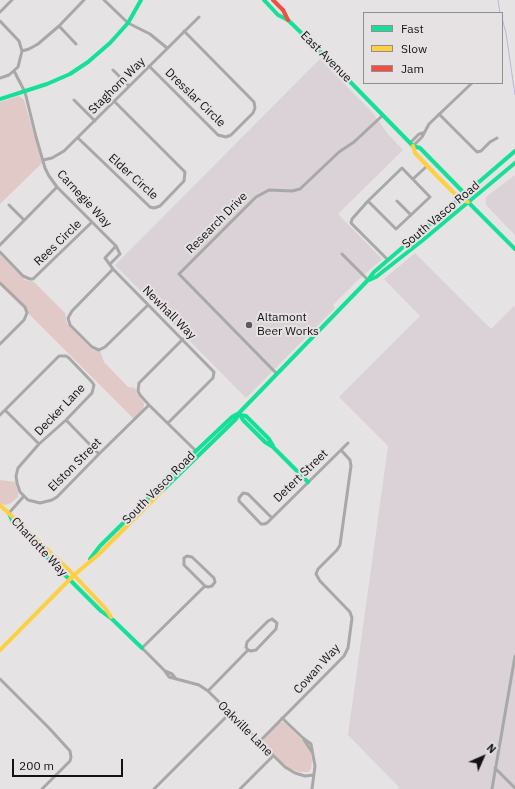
<!DOCTYPE html>
<style>
body{margin:0}
#map{position:relative;width:515px;height:789px;overflow:hidden;background:#e5e3e4;font-family:"IBM Plex Sans",sans-serif}
canvas{display:block}
.legend{position:absolute;left:363px;top:12px;width:140px;height:72px;box-sizing:border-box;background:#e6e2e4;border:1px solid #928f90;margin:0;padding:5px 7px;list-style:none;font-size:12px;color:#141213}
.legend li{display:flex;align-items:center;gap:8px;height:20px}
.legend b{width:20px;border:1px solid #928f90}
.north{position:absolute;left:463px;top:737px;width:40px;height:40px;-webkit-text-stroke:3px #e6e2e4;paint-order:stroke;rotate:45deg;font-size:11px;font-weight:700;line-height:16px;text-align:center;color:#141213}
.north::after{content:'';display:block;margin:auto;width:14px;height:18px;background:#141213;clip-path:polygon(50% 0,100% 100%,50% 72%,0 100%)}
.scale{position:absolute;left:12px;top:759px;width:111px;height:18px;box-sizing:border-box;border:2px solid #141213;border-top:0;padding-left:5px;font-size:12px;line-height:14px;white-space:nowrap;color:#141213;-webkit-text-stroke:3px #e6e2e4;paint-order:stroke}
</style>
<div id="map">
<canvas width="515" height="789"></canvas>
<ul class="legend">
<li><b style="height:5px;background:#16e098"></b>Fast</li>
<li><b style="height:5px;background:#ffcf43"></b>Slow</li>
<li><b style="height:5px;background:#f24e42"></b>Jam</li>
</ul>
<div class="north">N</div>
<div class="scale">200 m</div>
</div>
<script>
const c = document.querySelector('canvas').getContext('2d');
c.lineJoin = 'round';
function fill(path, color) { c.fillStyle = color; c.fill(path, 'evenodd'); }
const poly = rows => new Path2D(rows.map(r => 'M' + r).join(''));
function stroke(path, color, width, dash) { c.strokeStyle = color; c.lineWidth = width; c.lineCap = dash ? 'butt' : 'round'; c.setLineDash(dash || []); c.stroke(path); }
function write(font, color, halo, rows, align = 'center') {
  c.font = font + ' "IBM Plex Sans",sans-serif'; c.lineWidth = 4; c.setLineDash([]); c.textBaseline = 'middle'; c.strokeStyle = halo; c.fillStyle = color; for (const [text, x, y, turn = 0] of rows) {
    c.save(); c.translate(x, y); c.rotate((+turn || 0) * Math.PI / 180); c.textAlign = isNaN(turn) ? turn : align; if (halo) c.strokeText(text, 0, 0); c.fillText(text, 0, 0); c.restore();
  }
}
fill(poly([
 [320,59,373,113,388,134,403,150,338,214,382,259,358,280,333,305,335,308,246,398,115,265],
 [515,175,515,235,486,205,486,197],
 [415,253,491,329,515,305,515,789,398,789,399,787,348,735,388,446,339,397,420,316,384,279]
]), '#dad2d6');
fill(poly([
 [19,96,24,100,42,163,0,204,0,102],
 [0,255,25,280,34,282,65,313,67,324,92,350,100,351,104,362,128,387,135,388,137,394,144,403,144,407,134,419,0,285],
 [0,480,15,482,18,492,18,497,11,503,5,505,0,503],
 [282,722,285,723,302,740,311,752,312,762,311,769,308,772,300,772,290,769,283,764,263,742,264,738,278,723]
]), '#e0c9c6');
stroke(poly([
 [498,0,500,13],
 [502,18,506,33,515,95]
]), '#bdb7d7', 1);
stroke(poly([
 [104,0,128,23,150,34,167,48],
 [0,12,12,0],
 [0,21,19,41,22,51,18,67,9,75,0,78],
 [59,26,76,44],
 [22,51,29,49,38,44,59,26,84,0],
 [149,66,218,135,226,137,231,135,253,113,255,108,254,102,184,31],
 [113,70,129,86],
 [14,71,25,92,36,137,45,168,49,176,57,187,116,246,120,254,110,264],
 [74,100,95,121],
 [439,114,477,152,481,151,490,142,497,138],
 [78,138,150,207,154,208,160,206,184,181,185,172,114,101],
 [410,143,419,134,423,133],
 [413,146,422,137,429,124,472,83],
 [43,160,52,158,64,151,199,17],
 [402,168,430,197,396,229,368,201,402,168],
 [413,179,427,166],
 [368,201,352,219,351,223,388,260],
 [397,201,411,215],
 [9,205,24,220],
 [0,245,57,187],
 [116,246,105,258,113,269,214,372,213,378,168,423],
 [0,252,23,276,30,279,33,279,92,222],
 [342,254,368,280],
 [113,269,72,311,68,318,70,325,92,347,99,350,105,347,148,305],
 [0,283,25,307,27,313,24,320,0,344],
 [183,339,139,383,138,391,140,395,149,405,196,451],
 [277,374,179,274,256,197,269,190,292,191,300,189,339,152,354,142,383,115],
 [5,410,39,444],
 [0,415,59,356,66,356,69,358,92,382,94,385,92,393,66,420,39,444,18,468,16,476,17,483,20,492,28,500,40,503,52,500,57,497,99,454,149,405],
 [66,420,99,454],
 [9,513,24,496],
 [272,518,248,494,243,493,239,498,239,501,242,504,261,524,264,524,267,523,348,443],
 [187,556,192,557,214,578,215,582,212,586,208,587,205,586,184,565,184,558,187,556],
 [205,586,142,648,164,670,169,677,199,685,208,691,285,767,295,773,305,776,314,775],
 [272,619,277,623,276,629,256,650,251,651,248,650,246,647,247,642,268,621,272,619],
 [165,671,172,674,176,679],
 [0,679,49,728,70,751,71,757,70,761,42,789],
 [208,691,248,650],
 [282,718,303,738,311,744,315,766,312,789],
 [304,740,312,752],
 [259,742,344,656,348,648,352,618,350,612,320,581,316,574,318,569,337,550,340,545,351,466,350,460,341,450],
 [495,768,515,788],
 [154,789,229,714],
 [240,789,273,756],
 [492,789,515,656]
]), '#a9a8a8', 3);
stroke(poly([
 [264,0,278,15,288,20,319,50,413,146,420,148,465,194,468,202,515,249],
 [0,99,47,84,70,74,88,62,110,43,128,23,141,0],
 [369,280,376,277,423,240,515,163],
 [239,413,243,420,265,442,273,447,308,482],
 [241,415,246,416,269,439,273,446],
 [163,490,236,419,239,413,368,280,374,272,515,151],
 [9,513,13,523,101,611,112,619,142,648],
 [90,559,100,546,196,451,232,417,239,413]
]), '#16e098', 4);
stroke(poly([
 [413,146,415,153,436,175,460,199,468,202],
 [0,505,70,571,105,608,111,617],
 [0,650,74,575,99,554,163,490]
]), '#ffcf43', 4);
stroke(poly([
 [273,0,283,10,288,20]
]), '#f24e42', 4);
for (const [x, y, r, color] of [
 [249,325,4,"#5d5b5c"]
]) { const dot = new Path2D(); dot.arc(x, y, r, 0, 2 * Math.PI); c.fillStyle = color; c.fill(dot); stroke(dot, '#e6e2e4', 1.5); }
write('12px', '#141213', '#e6e2e4', [
 ["East Avenue",326,57,45],
 ["Staghorn Way",117,86,-45],
 ["Dresslar Circle",195,98,44],
 ["Elder Circle",133,177,42],
 ["Carnegie Way",84,199,47],
 ["South Vasco Road",441,215,-40],
 ["Research Drive",217,223,-45],
 ["Rees Circle",58,243,-44],
 ["Newhall Way",169,313,45],
 ["Decker Lane",60,410,-46],
 ["Elston Street",75,465,-45],
 ["Detert Street",301,476,-44],
 ["South Vasco Road",159,488,-45],
 ["Charlotte Way",39,547,47],
 ["Cowan Way",317,669,-48],
 ["Oakville Lane",245,729,45]
]);
write('12px', '#141213', '#e6e2e4', [
 ["Altamont",257,318],
 ["Beer Works",257,332]
], 'left');
</script>
